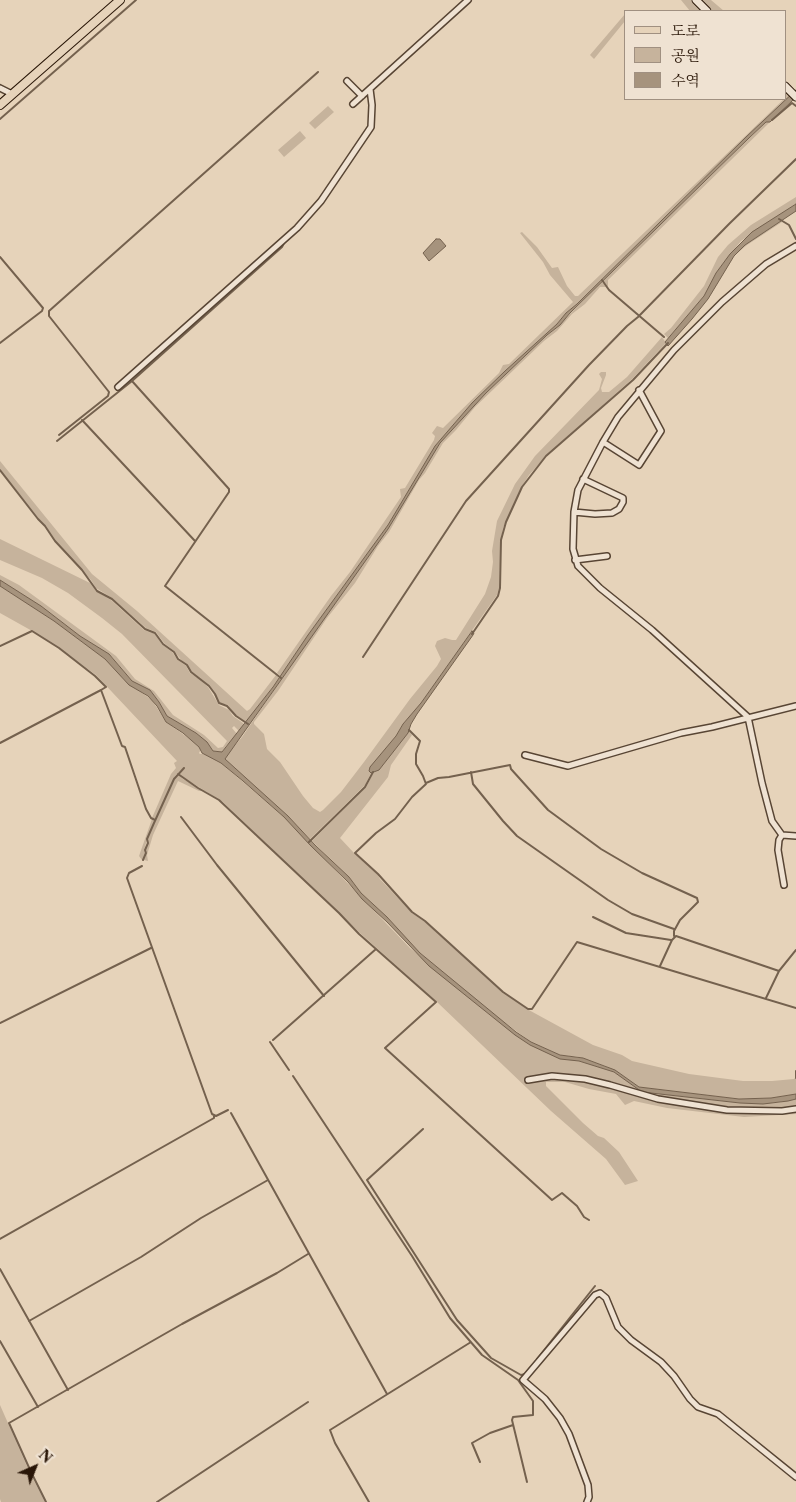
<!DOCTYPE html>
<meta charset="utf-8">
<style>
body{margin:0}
#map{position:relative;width:796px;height:1502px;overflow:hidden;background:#e6d3ba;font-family:"Libre Caslon Text","Noto Serif KR",serif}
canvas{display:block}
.legend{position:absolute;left:624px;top:10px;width:162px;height:90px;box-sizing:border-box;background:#efe2d2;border:1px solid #a09081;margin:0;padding:6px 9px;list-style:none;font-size:15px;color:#291607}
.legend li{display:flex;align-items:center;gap:10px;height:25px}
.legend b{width:25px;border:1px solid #a09081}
.north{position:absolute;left:10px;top:1442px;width:50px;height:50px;-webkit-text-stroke:4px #efe2d2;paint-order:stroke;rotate:44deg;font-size:14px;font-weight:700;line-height:20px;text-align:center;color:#291607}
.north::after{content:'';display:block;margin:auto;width:18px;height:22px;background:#291607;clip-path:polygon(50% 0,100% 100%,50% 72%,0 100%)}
</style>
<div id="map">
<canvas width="796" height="1502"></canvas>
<ul class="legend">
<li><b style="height:6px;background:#e6d3ba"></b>도로</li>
<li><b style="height:14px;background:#c6b39c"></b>공원</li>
<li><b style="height:14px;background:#a6937d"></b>수역</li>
</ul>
<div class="north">N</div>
</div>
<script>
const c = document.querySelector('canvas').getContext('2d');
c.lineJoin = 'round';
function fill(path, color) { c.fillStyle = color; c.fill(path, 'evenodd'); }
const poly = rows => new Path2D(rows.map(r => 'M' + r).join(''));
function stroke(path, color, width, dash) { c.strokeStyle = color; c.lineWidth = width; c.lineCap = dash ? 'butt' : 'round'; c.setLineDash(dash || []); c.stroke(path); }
fill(poly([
 [681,0,691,0,702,11,690,11],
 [701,0,711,0,724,11,713,11],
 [625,14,625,21,594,59,590,55],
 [785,90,791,96,789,98,746,137,577,304,566,313,557,324,505,371,472,403,435,446,388,525,308,635,281,676,277,673,331,596,350,572,401,497,400,489,405,488,434,440,435,436,432,433,437,426,443,428,499,373,503,365,509,364,573,302,550,275,543,262,520,233,522,232,537,247,552,268,558,267,567,286,575,296,578,296,785,98],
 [328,106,334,112,315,129,309,123],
 [766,122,770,122,608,280,608,287,603,281],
 [300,131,306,138,284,157,278,150],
 [796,197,796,204,741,241,721,266,704,296,694,309,668,338,664,334,671,328,704,286,718,257,728,245,751,225],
 [779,221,782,222,747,245,734,256,745,245],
 [602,282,606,287,600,287,585,304,572,314,557,331,544,341,475,407,456,430,443,443,425,473,419,480,389,532,378,546,355,583,327,618,278,691,254,722,254,724,264,734,267,749,280,762,303,796,313,808,320,812,323,810,341,792,364,762,410,699,437,666,441,659,435,646,437,641,445,638,452,640,456,640,485,594,491,577,493,562,492,551,497,521,515,484,535,456,599,390,602,379,599,374,601,372,606,372,606,375,601,388,602,392,609,392,627,377,662,337,666,343,632,379,546,456,529,475,522,486,503,528,501,539,499,588,497,595,421,703,403,724,396,736,369,771,371,773,365,785,310,839,288,816,228,762,225,759,226,756,242,737,311,636,388,529,437,446,486,393,547,335,556,328],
 [0,461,92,574,137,611,247,711,250,709,276,675,279,678,247,722,236,716,228,705,219,703,209,686,191,672,174,651,164,643,156,632,146,628,112,598,96,588,91,580,56,541,46,526,38,518,0,469],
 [0,539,90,583,96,591,111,600,144,630,155,634,162,644,172,652,177,659,186,666,190,673,198,678,208,687,219,705,229,710,233,716,243,723,243,726,239,731,234,726,232,728,237,734,226,746,222,752,213,751,209,745,196,733,167,716,159,702,150,690,132,681,112,657,80,636,41,606,0,580,0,575,19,585,116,656,135,679,154,691,173,715,204,735,218,748,223,747,227,741,122,634,102,618,68,593,42,578,0,560],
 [0,586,54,621,105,659,114,667,124,680,152,700,166,722,194,742,201,749,199,753,200,754,205,753,221,763,284,817,410,948,491,1016,530,1045,614,1072,642,1092,740,1103,776,1103,796,1099,796,1114,744,1117,667,1108,634,1101,625,1105,616,1094,589,1089,565,1082,546,1082,546,1086,583,1123,598,1136,604,1138,619,1152,638,1181,625,1185,606,1159,551,1111,437,1002,360,933,223,802,181,776,179,774,184,769,183,768,175,776,158,814,155,820,152,818,171,774,176,768,174,763,177,761,96,675,59,648,34,632,0,613],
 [409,731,412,735,391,765,388,777,340,838,355,854,377,874,380,879,412,913,425,922,503,992,527,1009,593,1045,622,1055,632,1061,689,1074,743,1081,772,1081,794,1079,796,1077,796,1094,771,1098,739,1099,639,1087,619,1073,605,1066,579,1057,560,1055,531,1042,493,1014,420,953,387,917,361,893,349,877,312,841,366,787,374,772,382,766],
 [178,774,183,779,205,791,199,791,178,781,153,835,147,855,148,861,144,860,147,853,145,850,148,842,147,840,144,850,146,853,142,860,139,856,152,819,154,821,147,840,174,779],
 [0,1405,30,1473,45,1502,1,1502,0,1499]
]), '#c6b39c');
const water = poly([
 [796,90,796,96,792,101,770,122,766,122,749,138,570,313,560,325,547,335,486,393,440,443,388,529,225,759,288,816,315,845,349,877,361,893,387,917,420,953,516,1032,531,1042,560,1055,583,1058,615,1070,639,1087,739,1099,771,1098,796,1094,796,1099,788,1101,763,1104,740,1103,642,1092,614,1072,579,1061,560,1059,530,1045,515,1035,429,966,387,922,362,899,348,882,310,845,284,817,243,781,221,763,202,753,199,747,183,733,166,722,157,706,148,696,129,685,105,659,54,621,0,586,0,580,41,606,80,636,109,654,132,681,150,690,159,702,167,716,196,733,207,742,213,751,222,752,273,687,308,635,388,525,435,446,472,403,505,371,557,324,566,313,577,304,746,137,796,90],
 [796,204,796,211,745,245,734,256,708,299,692,319,668,346,665,342,704,296,716,273,730,254,752,232,796,204],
 [436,239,440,239,446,246,429,261,423,253,436,239],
 [472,631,474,633,473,635,417,714,411,724,408,733,379,770,371,773,369,771,370,767,396,736,403,724,421,703,472,631]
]);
fill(water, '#a6937d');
stroke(water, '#74614e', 1);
stroke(poly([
 [0,119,136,0],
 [772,120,792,103,796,106],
 [779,219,789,225,796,239],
 [0,257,43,308,42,311,0,343],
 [602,280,609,290,664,337],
 [132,381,229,489,229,492,165,586,281,678],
 [82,420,195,541],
 [59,435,108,396,109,392,49,316,49,311,318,72],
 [57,441,132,381,282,247,284,243],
 [0,470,38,519,45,526,55,541,82,570,97,591,112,599,145,629,155,633,163,644,174,652,178,659,187,665,191,672,209,686,215,694,219,703,227,706,236,716,248,724],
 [472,634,498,596,500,588,501,540,506,522,522,487,546,456,633,380,668,343],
 [0,646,32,631,59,648,95,676,106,687,101,690],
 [363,657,466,501,589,365,627,326,638,317,729,224,796,159],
 [409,730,420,741,416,754,416,764,423,776,426,784,412,797,395,819,376,833,355,853,378,874,412,912,425,921,503,992,528,1009,532,1009,577,942,796,1008],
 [0,743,101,690,122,746,125,747,146,809,151,818,155,820],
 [471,772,473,784,503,821,517,836,608,900,632,914,674,929],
 [178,774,198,788,219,800,339,913,359,934,436,1002,385,1048,552,1200,562,1193,577,1206,584,1217,589,1220],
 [426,783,438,778,449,777,510,765,511,769,548,810,601,849,642,873,697,898,698,902,680,920,674,931,674,936],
 [181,817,217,865,324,996],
 [309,842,365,787,373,772],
 [143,860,146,853,145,850,148,843,147,839,154,823,174,779,184,768],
 [142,866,129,873,127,878,212,1114,216,1116,228,1110],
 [593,917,626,933,671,940],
 [660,966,672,940,676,936,779,971],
 [766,998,779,971,796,950],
 [0,1023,151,948],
 [273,1040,376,949],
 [270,1042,289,1070],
 [796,1071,796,1078],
 [293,1076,412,1256,450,1318,482,1355,518,1380,533,1401,533,1415,513,1417,512,1420,527,1482],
 [231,1113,387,1394],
 [423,1129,367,1180,457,1320,491,1358,521,1375,525,1374],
 [0,1239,214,1118,214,1116],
 [0,1269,68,1390],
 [29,1321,141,1257,201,1218,268,1180],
 [0,1341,38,1407],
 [537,1359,595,1286],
 [480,1462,472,1443,490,1433,513,1425],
 [46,1502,31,1472,9,1423,182,1324,277,1273,308,1254],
 [157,1502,308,1402],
 [369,1502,335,1443,330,1430,471,1342]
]), '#74614e', 2);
const street = poly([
 [347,81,362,96],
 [0,88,12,94],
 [353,104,468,0],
 [796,246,766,264,722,302,674,350,618,417,603,442,578,490,574,512,573,549,578,566,600,588,652,630,748,717,762,783,772,821,782,835,796,836],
 [118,387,297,228,321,201,371,127,372,105,370,89],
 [603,442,639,465,661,431,639,390],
 [574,512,595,514,612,513,619,509,623,502,623,498,583,479],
 [575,560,607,556],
 [525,755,568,766,681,733,712,727,796,706],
 [782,835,779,840,778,850,784,885],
 [528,1080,552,1076,585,1079,610,1085,658,1099,727,1110,782,1111,796,1109],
 [587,1502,589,1497,588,1485,569,1434,560,1418,545,1399,523,1380,595,1295,600,1293,606,1298,618,1327,631,1340,661,1362,674,1376,690,1399,698,1407,718,1414,796,1477]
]);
const secondary = poly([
 [696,0,707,11],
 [785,86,796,97]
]);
const primary = poly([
 [0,105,120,0]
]);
stroke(street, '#584534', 8);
stroke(secondary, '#291607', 9);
stroke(primary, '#291607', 10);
stroke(street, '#efe2d2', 5);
stroke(secondary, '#efe2d2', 7);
stroke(primary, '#e6d3ba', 8);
</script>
